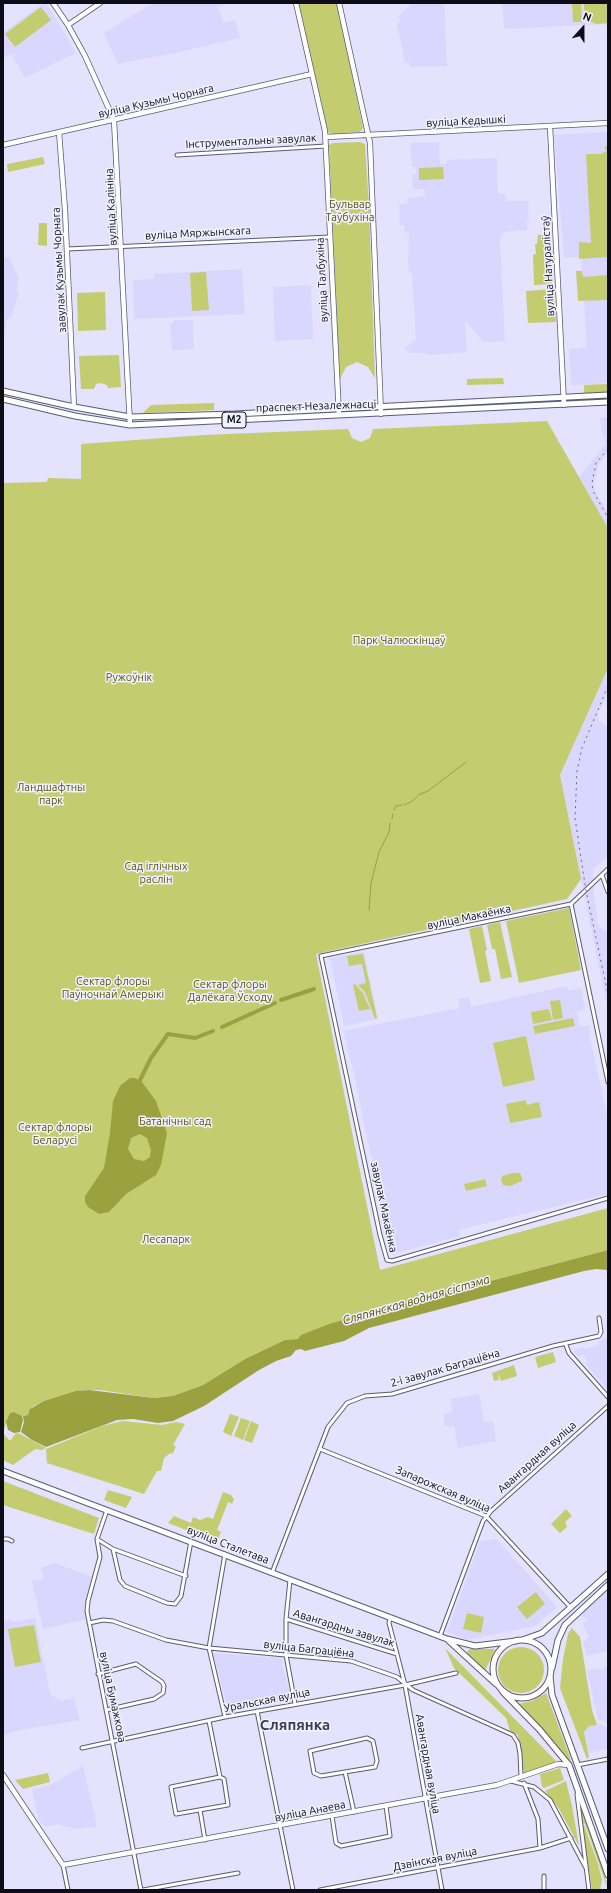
<!DOCTYPE html>
<meta charset="utf-8">
<style>
body{margin:0}
#map{position:relative;width:611px;height:1893px;overflow:hidden;background:#e4e2fc;font-family:Ubuntu,sans-serif}
canvas{display:block}
.frame{position:absolute;inset:0;border:4px solid #0d0c17;pointer-events:none}
.north{position:absolute;left:563px;top:8px;width:40px;height:40px;-webkit-text-stroke:3px #f2f1fe;paint-order:stroke;rotate:21deg;font-size:11px;font-weight:700;line-height:16px;text-align:center;color:#0d0c17}
.north::after{content:'';display:block;margin:auto;width:14px;height:18px;background:#0d0c17;clip-path:polygon(50% 0,100% 100%,50% 72%,0 100%)}
</style>
<div id="map">
<canvas width="611" height="1893"></canvas>
<div class="frame"></div>
<div class="north">N</div>
</div>
<script>
const c = document.querySelector('canvas').getContext('2d');
c.lineJoin = 'round';
function fill(path, color) { c.fillStyle = color; c.fill(path, 'evenodd'); }
const poly = rows => new Path2D(rows.map(r => 'M' + r).join(''));
function stroke(path, color, width, dash) { c.strokeStyle = color; c.lineWidth = width; c.lineCap = dash ? 'butt' : 'round'; c.setLineDash(dash || []); c.stroke(path); }
function write(font, color, halo, rows, align = 'center') {
  c.font = font + ' Ubuntu,sans-serif'; c.lineWidth = 3; c.setLineDash([]); c.textBaseline = 'middle'; c.strokeStyle = halo; c.fillStyle = color; for (const [text, x, y, turn = 0] of rows) {
    c.save(); c.translate(x, y); c.rotate((+turn || 0) * Math.PI / 180); c.textAlign = isNaN(turn) ? turn : align; if (halo) c.strokeText(text, 0, 0); c.fillText(text, 0, 0); c.restore();
  }
}
fill(poly([
 [44,3,46,3,63,31,76,53,25,78,11,54,3,59,3,32],
 [153,3,225,3,217,8,221,14,223,23,235,20,240,38,170,54,125,62,118,65,104,33],
 [412,3,444,3,447,66,410,67,409,63,405,62,397,25,401,21,398,17],
 [502,3,608,3,608,24,504,29],
 [608,132,608,383,571,385,569,349,587,347,581,257,564,258,554,135],
 [439,142,440,164,447,164,447,160,497,158,498,194,505,194,506,197,507,197,506,201,528,201,529,220,527,220,527,230,504,232,500,239,505,341,483,342,465,320,467,352,427,355,426,353,409,353,405,349,416,339,412,273,409,273,408,262,409,233,405,233,404,225,400,225,399,204,407,204,408,198,425,196,424,189,413,189,412,175,416,174,416,167,412,167,410,143],
 [3,258,9,258,19,278,16,291,19,292,11,317,7,319,4,334],
 [242,269,245,314,134,319,133,280,154,279,154,274],
 [311,285,313,339,275,341,273,287],
 [174,320,193,320,194,349,172,350,170,323,174,323],
 [608,417,608,452,599,464,594,484,595,491,608,513,608,528,579,477,606,444,602,434,600,418],
 [608,668,608,693,598,714,599,721,608,726,608,857,593,869,594,896,599,927,608,932,608,1012,560,775],
 [364,952,378,1019,344,1026,330,958],
 [567,986,568,991,581,988,585,1009,577,1012,580,1027,589,1025,591,1032,589,1033,608,1119,608,1194,458,1230,460,1236,392,1254,379,1202,371,1161,373,1160,371,1157,353,1070,343,1031,460,1008,458,999,469,997,471,1007],
 [608,1337,608,1390,585,1363,588,1361,583,1354,579,1357,573,1351,582,1347,585,1349,599,1345,598,1341],
 [479,1394,484,1422,493,1421,496,1441,458,1448,454,1426,445,1427,443,1414,453,1412,450,1399],
 [497,1539,557,1607,535,1626,467,1640,447,1632,480,1541],
 [54,1563,93,1577,84,1609,87,1619,43,1629,32,1581,44,1579,41,1568],
 [608,1589,608,1651,586,1656,583,1641,587,1641,587,1638,589,1637,582,1623,587,1622,581,1614],
 [35,1618,50,1694,61,1701,74,1698,80,1720,15,1731,3,1735,3,1621,11,1620,14,1622],
 [213,1653,281,1658,291,1699,229,1712],
 [608,1666,608,1726,605,1721,598,1720,587,1670,598,1668,598,1670,603,1669,603,1667],
 [601,1724,608,1729,608,1749,589,1753,584,1731,589,1726],
 [83,1766,97,1827,75,1829,58,1824,46,1827,39,1821,32,1789,50,1785]
]), '#dad7fe');
fill(poly([
 [299,3,337,3,363,128,360,132,332,134,328,132],
 [572,3,581,3,582,22,573,22],
 [584,3,608,3,608,23,597,24,589,21,584,12],
 [41,7,51,20,15,47,5,34],
 [360,142,365,144,369,207,375,378,368,367,357,362,346,367,340,379,329,145,333,143],
 [608,146,608,257,579,259,579,242,591,243,586,154,600,154,607,151,604,147],
 [43,157,45,164,8,172,7,164],
 [443,167,444,179,419,180,419,168],
 [39,223,47,223,47,246,38,245],
 [538,235,549,235,552,284,534,285,533,255,536,254,535,244,537,244],
 [576,271,582,271,583,277,607,275,608,272,608,300,578,301],
 [206,272,209,310,192,311,190,273],
 [554,289,556,322,528,323,526,291],
 [105,292,106,330,78,331,77,293],
 [119,355,121,387,108,388,107,385,101,383,96,384,94,389,81,389,79,356],
 [503,378,504,384,467,385,467,379],
 [608,384,608,392,584,393,584,385],
 [214,403,214,410,143,413,151,405],
 [547,421,608,528,608,668,560,775,581,879,567,899,316,954,380,1270,608,1208,608,1250,333,1323,298,1339,285,1340,245,1359,203,1385,173,1396,154,1398,100,1390,83,1390,44,1401,32,1407,28,1415,22,1416,14,1412,10,1413,3,1432,3,483,47,482,48,478,81,479,81,444,204,435,348,429,352,438,361,442,370,438,373,429],
 [569,908,581,970,519,983,506,921],
 [500,922,512,977,501,979,495,949,492,949,487,925],
 [482,926,487,950,485,951,491,981,480,983,469,929],
 [363,954,377,1018,375,1019,365,992,358,985,366,983,362,964,349,966,347,956],
 [355,984,363,993,370,1009,359,1011,353,985],
 [560,1000,563,1018,553,1020,550,1001],
 [549,1009,552,1020,533,1024,531,1012],
 [573,1018,575,1026,535,1034,533,1026],
 [526,1036,535,1080,503,1087,493,1043],
 [526,1100,527,1105,539,1102,542,1117,510,1123,506,1104],
 [513,1173,520,1173,522,1178,522,1181,510,1186,503,1185,501,1180,502,1176],
 [485,1179,487,1186,466,1191,464,1184],
 [553,1352,556,1362,538,1368,535,1357],
 [514,1365,517,1376,501,1381,498,1373,499,1380,494,1381,492,1373],
 [230,1414,239,1417,231,1436,223,1432],
 [241,1418,250,1421,243,1440,234,1436],
 [123,1421,162,1425,176,1422,185,1424,173,1445,176,1446,173,1453,169,1454,164,1458,161,1471,157,1471,144,1494,47,1463,46,1449,102,1426],
 [251,1421,259,1425,252,1443,244,1440],
 [3,1433,9,1440,11,1440,15,1434,18,1433,46,1448,42,1450,35,1449,13,1465,3,1460],
 [3,1481,99,1518,94,1534,3,1505],
 [108,1490,132,1497,126,1508,104,1500],
 [223,1492,231,1495,234,1499,232,1504,228,1502,217,1530,221,1532,217,1542,168,1523,174,1516,191,1523,193,1517,200,1520,208,1517,213,1519],
 [566,1509,572,1516,565,1522,567,1527,560,1533,551,1524],
 [536,1592,545,1604,527,1619,517,1607],
 [467,1613,484,1617,481,1633,463,1629],
 [34,1625,41,1662,15,1667,8,1629],
 [572,1628,580,1637,592,1710,597,1725,589,1726,584,1732,589,1757,587,1759,560,1688,563,1659,568,1634],
 '498 1670a23 23 0 1 1 46 0a23 23 0 1 1-46 0Z',
 [445,1648,556,1761,554,1763,524,1775,518,1735,510,1731,506,1718,454,1668],
 [470,1649,495,1649,485,1671,468,1654,467,1652],
 [546,1693,570,1757,571,1762,518,1704,532,1701],
 [560,1768,564,1780,544,1788,542,1787,540,1774],
 [48,1773,50,1782,23,1789,15,1780],
 [566,1781,572,1806,579,1846,558,1807,545,1791],
 [583,1809,601,1860,608,1890,585,1824,582,1823,581,1812],
 [582,1824,584,1825,598,1864,602,1880,600,1890,592,1890]
]), '#c4cc70');
fill(poly([
 [130,1078,135,1078,142,1082,156,1101,167,1133,161,1165,156,1175,126,1194,109,1212,99,1214,88,1207,85,1202,85,1196,104,1168,110,1133,113,1101,120,1086],
 [140,1134,147,1138,151,1150,150,1157,144,1161,134,1159,128,1149,131,1138],
 [608,1250,608,1270,596,1269,584,1271,369,1328,344,1341,305,1351,301,1349,296,1350,291,1356,276,1361,259,1370,204,1406,173,1421,158,1423,133,1419,117,1420,46,1447,32,1440,21,1432,24,1422,23,1416,28,1415,30,1409,44,1401,76,1391,89,1390,154,1398,173,1396,203,1385,245,1359,285,1340,298,1339,301,1335,332,1323],
 [14,1412,22,1416,23,1420,20,1432,14,1433,8,1430,6,1422,10,1413]
]), '#9aa13e');
stroke(poly([
 [418,795,428,791,466,762],
 [404,805,411,802,417,797],
 [394,810,396,806,402,805],
 [392,819,393,814],
 [369,910,371,883,379,852,389,832,390,823]
]), '#9aa13e', 1);
stroke(poly([
 [281,1000,314,989],
 [222,1027,275,1003],
 [140,1080,151,1058,168,1034,195,1038,213,1031]
]), '#9aa13e', 4);
const street = poly([
 [177,155,326,146],
 [67,249,330,237],
 [608,869,571,904,321,956,380,1235,387,1260,392,1261,608,1198],
 [602,875,608,892],
 [571,904,608,1082],
 [566,1345,569,1353,608,1397],
 [320,1449,486,1516,571,1608],
 [107,1510,97,1539,100,1557,88,1601,87,1611,141,1890],
 [3,1539,8,1539,12,1541],
 [97,1539,113,1549,186,1576],
 [113,1549,120,1580,125,1586,167,1603,175,1604,181,1596,191,1541],
 [272,1573,328,1427,347,1403,365,1396,392,1394,409,1389,553,1346,599,1336,601,1332,599,1318],
 [290,1580,286,1619,286,1655,295,1704],
 [390,1618,389,1623,405,1685,442,1890],
 [286,1619,397,1654],
 [89,1623,103,1620,113,1621,166,1640,209,1648,351,1661,397,1677,413,1690,513,1735,518,1743,520,1754,521,1777],
 [440,1636,483,1521,491,1511,608,1406],
 [98,1674,136,1664,162,1682,164,1686,163,1693,154,1699,106,1710],
 [257,1711,293,1890],
 [225,1717,209,1648,225,1554],
 [209,1721,220,1777,224,1779,228,1805,176,1814,171,1787,220,1777],
 [367,1738,373,1741,377,1761,375,1767,321,1776,314,1773,310,1751,367,1738],
 [82,1748,225,1717,405,1685,456,1673],
 [577,1765,608,1759],
 [345,1772,354,1812],
 [511,1781,534,1787,550,1800,586,1868],
 [524,1783,538,1819,540,1848],
 [577,1794,589,1890],
 [200,1810,205,1840],
 [332,1816,336,1843,341,1846,390,1836,386,1806],
 [63,1865,68,1890],
 [143,1890,238,1873],
 [320,1890,540,1848,571,1838],
 [544,1890,544,1876]
]);
const secondary = poly([
 [53,3,68,25,85,56,114,120,130,425],
 [296,3,325,131,339,415],
 [339,3,370,143,381,414],
 [68,25,100,3],
 [550,126,564,405],
 [59,132,65,210,74,407],
 [326,137,608,123],
 [3,145,312,74],
 [3,1775,63,1865,497,1785,558,1764,569,1765]
]);
const primary = poly([
 [3,391,74,407,130,417,235,414,608,395],
 [3,399,75,416,130,425,608,402],
 [3,1471,447,1639,475,1646,516,1641],
 [525,1639,542,1633,608,1574],
 '493 1669a29 29 0 1 1 58 0a29 29 0 1 1-58 0Z',
 [449,1641,496,1684],
 [552,1668,558,1640,565,1625,608,1585],
 [550,1676,552,1695,608,1849],
 [503,1692,539,1729,569,1765,608,1875]
]);
stroke(street, '#5c5a75', 5);
stroke(secondary, '#5c5a75', 6);
stroke(primary, '#5c5a75', 7);
stroke(street, '#fff', 3);
stroke(secondary, '#fff', 4.5);
stroke(primary, '#fff', 5);
stroke(poly([
 [608,449,596,463,592,483,593,491,608,518],
 [608,686,582,748,577,771,575,818,586,891,608,994]
]), '#696879', 1, [2, 4]);
for (const [x, y, w] of [
 [234,420,24]
]) { const box = new Path2D(); box.roundRect(x - w / 2, y - 8, w, 16, 3); c.fillStyle = '#f2f1fe'; c.fill(box); stroke(box, '#0d0c17', 1); }
write('bold 10px', '#0d0c17', null, [
 ["М2",234,420]
]);
write('11px', '#0d0c17', '#f2f1fe', [
 ["вуліца Кузьмы Чорнага",156,101,-13],
 ["вуліца Кедышкі",466,121,-3],
 ["Інструментальны завулак",251,141,-3],
 ["вуліца Калініна",111,207,-93],
 ["вуліца Мяржынскага",198,233,-3],
 ["вуліца Натуралістаў",548,266,-93],
 ["завулак Кузьмы Чорнага",59,270,-93],
 ["вуліца Талбухіна",322,280,-93],
 ["праспект Незалежнасці",316,406,-2],
 ["вуліца Макаёнка",469,917,-12],
 ["завулак Макаёнка",384,1207,78],
 ["2-і завулак Баграціёна",445,1368,-16],
 ["Авангардная вуліца",537,1457,-42],
 ["Запарожская вуліца",443,1489,23],
 ["вуліца Сталетава",228,1545,21],
 ["Авангардны завулак",344,1628,17],
 ["вуліца Баграціёна",309,1649,6],
 ["вуліца Бумажкова",113,1697,78],
 ["Уральская вуліца",267,1700,-11],
 ["Авангардная вуліца",428,1764,80],
 ["вуліца Анаева",310,1811,-11],
 ["Дзвінская вуліца",435,1859,-11]
]);
write('11px', '#53570d', '#f2f1fe', [
 ["Бульвар",350,204],
 ["Таўбухіна",350,217],
 ["Парк Чалюскінцаў",399,640],
 ["Ружоўнік",129,677],
 ["Ландшафтны",51,787],
 ["парк",51,800],
 ["Сад іглічных",156,866],
 ["раслін",156,879],
 ["Сектар флоры",113,981],
 ["Паўночнай Амерыкі",113,994],
 ["Сектар флоры",230,984],
 ["Далёкага Ўсходу",230,997],
 ["Батанічны сад",175,1121],
 ["Сектар флоры",55,1127],
 ["Беларусі",55,1140],
 ["Лесапарк",166,1239]
]);
write('italic 12px', '#4d5103', '#f2f1fe', [
 ["Сляпянская водная сістэма",416,1300,-16]
]);
write('bold 15px', '#3f3c56', '#f2f1fe', [
 ["Сляпянка",295,1725]
]);
</script>
